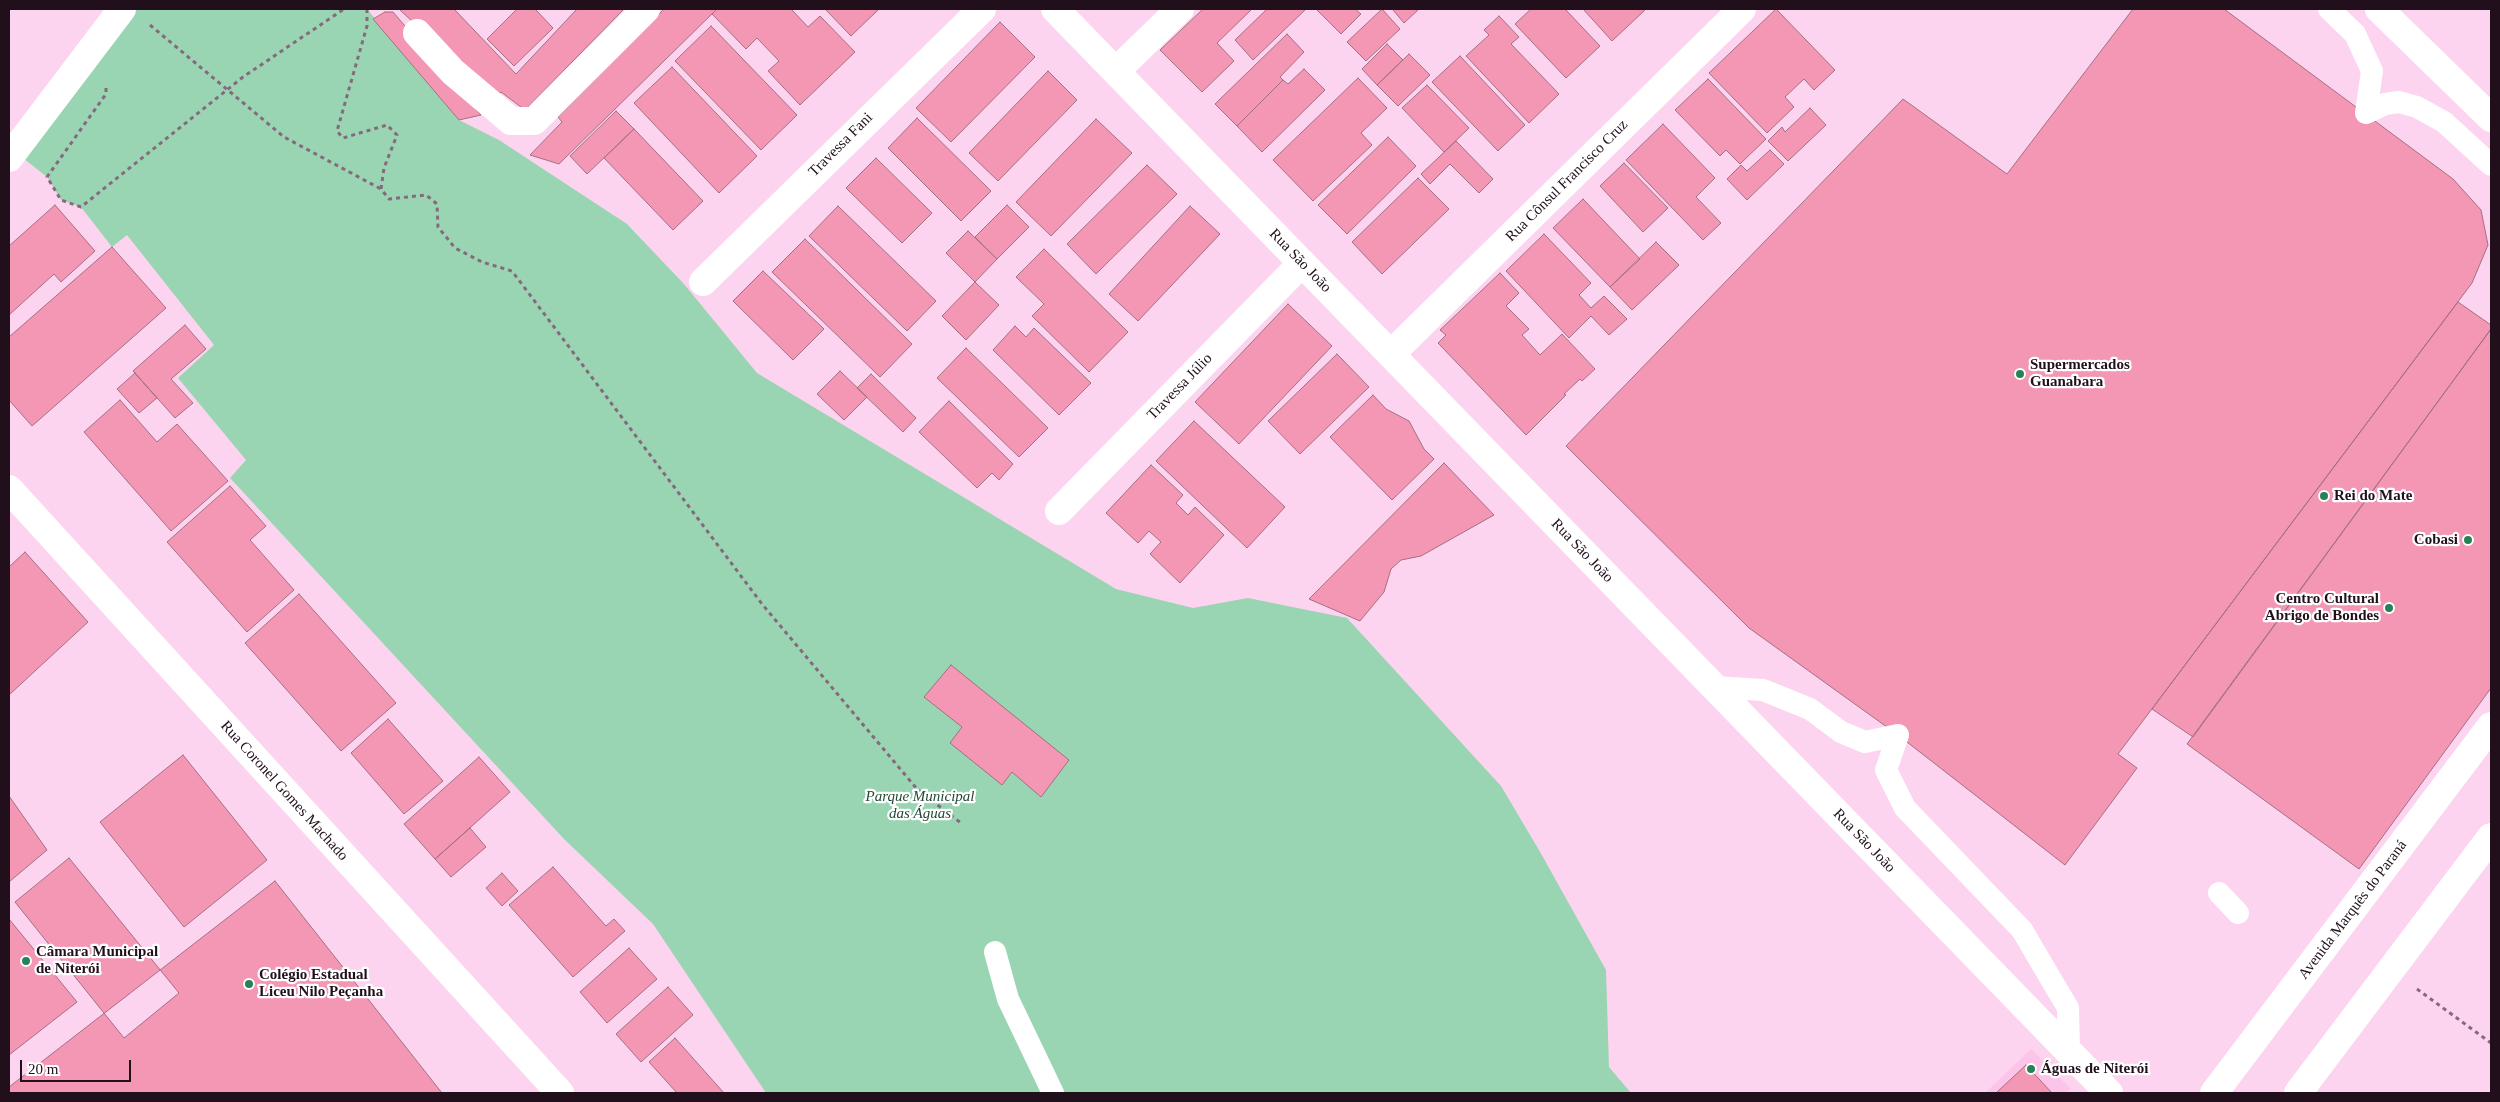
<!DOCTYPE html>
<meta charset="utf-8">
<style>
body{margin:0}
#map{position:relative;width:2500px;height:1102px;overflow:hidden;background:#fdd4ef;font-family:Georgia,serif}
canvas{display:block}
.frame{position:absolute;inset:0;border:10px solid #21101c;pointer-events:none}
.scale{position:absolute;left:20px;top:1060px;width:111px;height:22px;box-sizing:border-box;border:2px solid #21101c;border-top:0;padding-left:6px;font-size:15px;line-height:18px;white-space:nowrap;color:#21101c;-webkit-text-stroke:4px #fff;paint-order:stroke}
</style>
<div id="map">
<canvas width="2500" height="1102"></canvas>
<div class="frame"></div>
<div class="scale">20 m</div>
</div>
<script>
const c = document.querySelector('canvas').getContext('2d');
c.lineJoin = 'round';
function fill(path, color) { c.fillStyle = color; c.fill(path, 'evenodd'); }
const poly = rows => new Path2D(rows.map(r => 'M' + r).join(''));
function stroke(path, color, width, dash) { c.strokeStyle = color; c.lineWidth = width; c.lineCap = dash ? 'butt' : 'round'; c.setLineDash(dash || []); c.stroke(path); }
function write(font, color, halo, rows, align = 'center') {
  c.font = font + ' Georgia,serif'; c.lineWidth = 4.5; c.setLineDash([]); c.textBaseline = 'middle'; c.strokeStyle = halo; c.fillStyle = color; for (const [text, x, y, turn = 0] of rows) {
    c.save(); c.translate(x, y); c.rotate((+turn || 0) * Math.PI / 180); c.textAlign = isNaN(turn) ? turn : align; if (halo) c.strokeText(text, 0, 0); c.fillText(text, 0, 0); c.restore();
  }
}
fill(poly([
 [2031,1049,2071,1089,2065,1093,1985,1093]
]), '#fdc4ea');
fill(poly([
 [122,9,367,9,459,120,499,140,627,224,684,284,757,373,1116,589,1193,608,1248,598,1347,618,1501,786,1539,850,1606,970,1609,1067,1631,1093,766,1093,653,924,564,839,230,478,246,460,178,378,214,345,127,235,112,247,81,207,61,200,47,177,14,151]
]), '#9ad5b3');
const building = poly([
 [399,9,454,9,516,74,577,9,624,9,525,110,501,92,495,99,399,9],
 [517,9,535,9,553,28,514,66,487,39,517,9],
 [664,9,717,9,559,164,530,155,562,122,558,117,664,9],
 [717,9,793,9,792,10,808,27,820,16,855,52,800,105,768,71,779,61,757,38,746,49,712,14,717,9],
 [825,9,879,9,851,36,825,9],
 [1203,9,1252,9,1217,43,1234,61,1202,92,1160,50,1203,9],
 [1267,9,1306,9,1253,60,1235,40,1267,9],
 [1316,9,1355,9,1361,14,1341,34,1316,9],
 [1382,9,1400,29,1366,61,1347,42,1382,9],
 [1395,9,1419,9,1404,23,1393,10,1395,9],
 [1531,9,1565,9,1600,46,1566,78,1515,24,1531,9],
 [1583,9,1644,9,1645,10,1612,41,1583,9],
 [1776,9,1835,70,1814,90,1804,79,1785,97,1794,107,1767,133,1709,73,1776,9],
 [2133,9,2224,9,2453,179,2481,210,2488,245,2472,283,2118,754,2137,768,2065,865,1898,735,1749,628,1566,446,1903,99,2007,174,2133,9],
 [385,12,393,12,481,115,459,120,373,19,385,12],
 [1499,16,1519,37,1511,44,1559,94,1529,123,1466,56,1489,35,1484,30,1499,16],
 [1000,22,1035,57,951,142,916,108,1000,22],
 [711,26,797,115,761,150,675,61,711,26],
 [1287,34,1304,52,1280,77,1283,80,1237,126,1215,104,1287,34],
 [1387,44,1403,60,1377,85,1362,69,1387,44],
 [1409,54,1430,75,1398,106,1377,85,1409,54],
 [1460,56,1525,125,1498,151,1432,82,1460,56],
 [672,67,757,156,719,193,634,103,672,67],
 [1304,69,1325,90,1262,152,1237,126,1283,80,1288,84,1304,69],
 [1048,71,1077,100,998,181,969,153,1048,71],
 [1358,78,1387,108,1361,133,1372,145,1313,201,1273,160,1358,78],
 [1708,79,1766,139,1740,164,1726,150,1720,156,1675,110,1708,79],
 [1427,85,1469,128,1444,152,1402,108,1427,85],
 [1810,108,1826,125,1788,161,1768,141,1782,127,1785,132,1810,108],
 [616,111,634,129,587,174,570,156,616,111],
 [917,118,991,191,961,221,888,148,917,118],
 [1096,119,1132,153,1051,236,1016,202,1096,119],
 [1663,124,1715,178,1696,197,1721,223,1703,240,1626,160,1663,124],
 [634,129,703,201,673,230,604,158,634,129],
 [1388,137,1416,166,1347,234,1318,205,1388,137],
 [1456,141,1493,179,1479,193,1450,164,1430,184,1421,174,1456,141],
 [1770,150,1784,164,1747,200,1727,179,1741,165,1747,171,1770,150],
 [876,158,932,213,902,243,846,188,876,158],
 [1624,163,1668,208,1643,232,1600,186,1624,163],
 [1147,165,1177,194,1096,274,1067,244,1147,165],
 [1418,178,1449,209,1382,274,1352,242,1418,178],
 [1583,199,1640,259,1610,287,1553,228,1583,199],
 [55,205,95,251,61,282,54,274,9,315,9,246,55,205],
 [1007,205,1029,227,997,259,975,237,1007,205],
 [838,206,936,301,907,331,809,236,838,206],
 [1190,206,1220,234,1138,321,1109,294,1190,206],
 [968,231,997,259,975,282,946,253,968,231],
 [1544,234,1591,283,1579,295,1591,308,1604,296,1627,319,1609,335,1591,316,1569,338,1506,271,1544,234],
 [805,239,912,344,880,377,772,272,805,239],
 [1656,242,1679,265,1632,310,1610,287,1656,242],
 [112,247,166,308,32,426,9,400,9,337,112,247],
 [1044,249,1128,332,1089,372,1032,316,1044,304,1016,277,1044,249],
 [763,271,824,329,793,360,733,301,763,271],
 [1500,273,1519,293,1506,306,1529,329,1522,335,1540,355,1562,334,1595,369,1582,381,1580,379,1564,394,1566,395,1526,435,1438,343,1446,335,1440,330,1500,273],
 [975,282,999,305,966,340,942,316,975,282],
 [2458,302,2491,325,2491,329,2193,737,2152,709,2458,302],
 [1288,304,1332,346,1239,444,1195,402,1288,304],
 [185,325,206,349,171,379,193,403,175,418,133,371,185,325],
 [1015,326,1026,337,1034,328,1091,383,1059,415,993,350,1015,326],
 [2491,329,2491,688,2359,869,2187,744,2491,329],
 [966,348,1048,428,1019,457,937,378,966,348],
 [1337,354,1369,387,1300,454,1268,421,1337,354],
 [840,371,867,397,844,420,817,394,840,371],
 [135,373,157,398,139,413,117,389,135,373],
 [871,374,916,418,903,432,857,388,871,374],
 [1373,395,1386,409,1409,421,1424,449,1434,459,1392,500,1330,437,1373,395],
 [120,400,157,442,177,424,228,481,171,531,84,432,120,400],
 [949,401,1013,464,999,480,992,473,977,488,919,432,949,401],
 [1194,421,1285,507,1247,548,1156,461,1194,421],
 [1444,463,1494,515,1421,556,1401,560,1391,569,1384,592,1360,621,1309,599,1444,463],
 [1151,465,1183,495,1176,503,1188,515,1195,507,1224,535,1180,583,1150,554,1161,542,1149,531,1138,543,1106,513,1151,465],
 [230,486,266,526,250,540,294,590,247,632,167,542,230,486],
 [25,552,88,622,9,695,9,567,25,552],
 [299,594,396,703,341,751,245,643,299,594],
 [951,665,1069,760,1041,797,1012,772,1002,785,950,743,962,727,924,697,951,665],
 [388,719,443,781,404,814,351,753,388,719],
 [183,755,267,860,184,927,100,822,183,755],
 [479,757,510,792,435,859,404,824,479,757],
 [9,796,47,850,9,882,9,796],
 [470,828,486,847,451,877,435,859,470,828],
 [69,858,179,993,124,1038,15,902,69,858],
 [553,867,606,926,614,919,625,931,573,977,509,905,553,867],
 [502,873,518,891,502,906,486,888,502,873],
 [275,881,442,1093,9,1093,9,1087,275,881],
 [9,919,77,1002,9,1055,9,919],
 [629,948,657,979,607,1023,580,992,629,948],
 [668,987,693,1015,641,1062,616,1034,668,987],
 [675,1038,724,1093,677,1093,649,1062,675,1038],
 [2026,1065,2052,1093,1996,1093,2026,1065]
]);
fill(building, '#f397b5');
stroke(building, '#a46f80', 1);
stroke(poly([
 [367,9,367,26,337,131,343,138,387,125,397,135,384,168,381,189,389,199,426,195,437,204,438,227,455,248,482,262,512,271,762,604,917,789,961,823],
 [150,25,284,137,381,189],
 [106,88,106,94,47,177,61,200,81,207,243,77,344,9],
 [2417,989,2491,1043]
]), '#85697c', 3, [4, 4]);
stroke(poly([
 [2329,9,2355,34,2372,71,2366,113],
 [2366,113,2385,104,2399,102,2417,107,2444,122,2491,165],
 [1714,687,1763,690,1810,709,1841,732,1865,742,1898,735],
 [1898,735,1886,770,1905,808,2022,930,2068,1008,2069,1052],
 [2219,893,2238,913],
 [995,952,1008,999,1053,1093]
]), '#fff', 22);
stroke(poly([
 [417,33,453,72,511,121,534,121,646,9],
 [1116,71,1180,9],
 [9,158,122,9],
 [703,282,982,9],
 [1391,354,1742,9],
 [1059,511,1302,263]
]), '#fff', 28);
stroke(poly([
 [1055,9,2109,1093],
 [2379,9,2491,118],
 [9,489,560,1093]
]), '#fff', 28);
stroke(poly([
 [2214,1093,2491,726],
 [2298,1093,2491,837]
]), '#fff', 28);
for (const [x, y, r, color] of [
 [2020,374,5,"#278257"],
 [2324,496,5,"#278257"],
 [2468,540,5,"#278257"],
 [2389,608,5,"#278257"],
 [26,961,5,"#278257"],
 [249,984,5,"#278257"],
 [2031,1069,5,"#278257"]
]) { const dot = new Path2D(); dot.arc(x, y, r, 0, 2 * Math.PI); c.fillStyle = color; c.fill(dot); stroke(dot, '#fff', 2); }
write('15px', '#21101c', '#fff', [
 ["Travessa Fani",841,145,-45],
 ["Rua Cônsul Francisco Cruz",1567,181,-45],
 ["Rua São João",1300,261,46],
 ["Travessa Júlio",1180,387,-46],
 ["Rua São João",1582,551,46],
 ["Rua Coronel Gomes Machado",284,791,48],
 ["Rua São João",1864,841,46],
 ["Avenida Marquês do Paraná",2353,910,-53]
]);
write('bold 15px', '#21101c', '#fff', [
 ["Supermercados",2030,365],
 ["Guanabara",2030,382],
 ["Rei do Mate",2334,496],
 ["Cobasi",2458,540,"right"],
 ["Centro Cultural",2379,599,"right"],
 ["Abrigo de Bondes",2379,616,"right"],
 ["Câmara Municipal",36,952],
 ["de Niterói",36,969],
 ["Colégio Estadual",259,975],
 ["Liceu Nilo Peçanha",259,992],
 ["Águas de Niterói",2041,1069]
], 'left');
write('italic 15px', '#214834', '#fff', [
 ["Parque Municipal",920,797],
 ["das Águas",920,814]
]);
</script>
